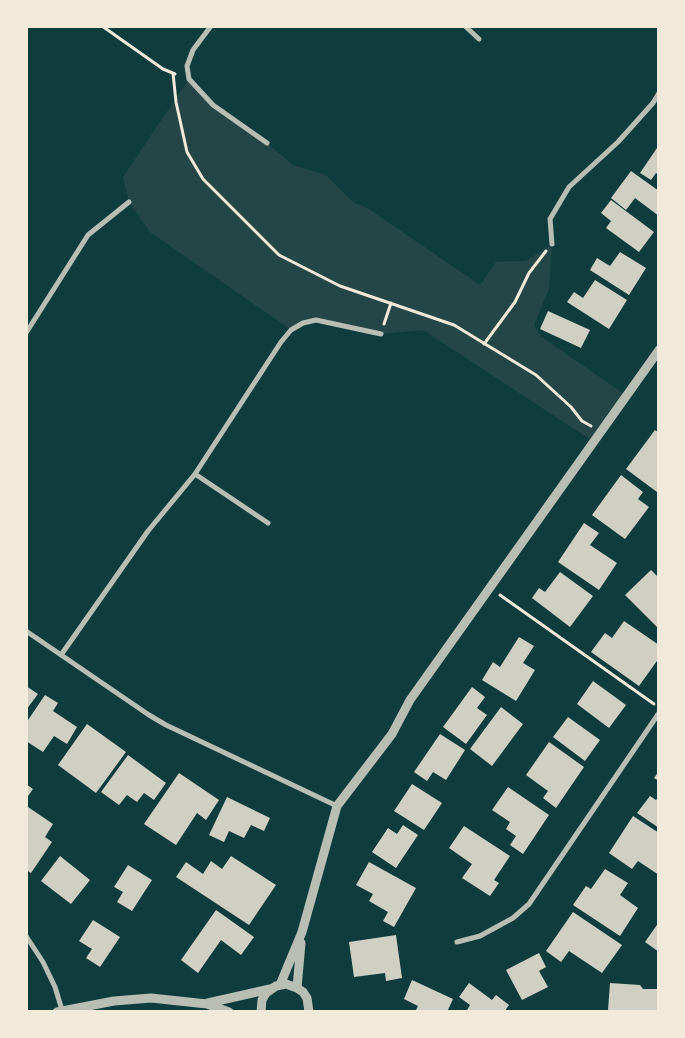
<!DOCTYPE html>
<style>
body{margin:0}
#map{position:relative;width:685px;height:1038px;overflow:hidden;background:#0f3d3e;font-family:"DM Sans",sans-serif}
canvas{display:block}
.frame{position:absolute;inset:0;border:28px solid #f1e9da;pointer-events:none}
</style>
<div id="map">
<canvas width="685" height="1038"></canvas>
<div class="frame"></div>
</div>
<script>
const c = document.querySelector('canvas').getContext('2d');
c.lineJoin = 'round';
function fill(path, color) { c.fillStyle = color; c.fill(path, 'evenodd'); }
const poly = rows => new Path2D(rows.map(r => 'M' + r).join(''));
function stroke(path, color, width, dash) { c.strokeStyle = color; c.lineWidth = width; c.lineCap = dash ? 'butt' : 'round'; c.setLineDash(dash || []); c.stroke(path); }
fill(poly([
 [189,79,213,105,267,143,293,165,326,175,353,202,369,209,480,285,496,262,526,261,552,244,549,289,534,325,542,337,627,396,594,442,423,330,381,334,316,320,291,330,150,232,129,202,123,177]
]), '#244646');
fill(poly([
 [659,145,659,175,656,173,651,180,640,173],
 [631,171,659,191,659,216,635,198,626,210,611,198],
 [611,200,654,232,639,252,606,228,611,221,601,213],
 [620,252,646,268,629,295,590,270,597,258,610,266],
 [595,280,627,300,609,329,567,302,574,292,583,298],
 [548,311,590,330,581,348,540,329],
 [655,430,659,433,659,490,657,492,626,469],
 [621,475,643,492,638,499,649,507,625,539,592,515],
 [584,523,599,533,590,545,617,563,599,590,558,562],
 [651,570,659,578,659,629,625,595],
 [560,572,593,596,570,627,532,598,539,588,545,592],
 [624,621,659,645,659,658,639,686,591,652,605,633,612,638],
 [519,637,534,646,523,663,535,670,516,701,482,680,493,662,500,667],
 [593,681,626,705,609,728,577,704],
 [26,686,38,694,26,710],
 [472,687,485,697,477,708,487,715,466,744,443,727],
 [45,695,58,703,53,711,77,727,67,744,54,736,43,752,26,741,26,723],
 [501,707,523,724,492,766,470,749],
 [568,717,600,740,585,761,553,737],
 [87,724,126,752,96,793,58,765],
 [440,734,465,750,446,780,433,772,427,781,414,772],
 [549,742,584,767,556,808,543,798,548,791,526,775],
 [128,755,166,783,154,800,144,793,137,802,127,795,119,805,101,792],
 [659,771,659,781,654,778],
 [179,773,219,800,206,820,197,813,176,845,144,824],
 [26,784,33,789,26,799],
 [412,784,442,803,424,830,394,811],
 [508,787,549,815,523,854,510,845,516,836,506,829,510,822,492,810],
 [650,796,656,800,659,797,659,828,637,813],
 [227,797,270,818,264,831,251,825,244,838,229,831,224,842,209,835],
 [28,807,53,824,45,837,52,842,31,873,26,870,26,810],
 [633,816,659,833,659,875,638,861,632,869,609,853],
 [403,825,418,835,396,868,372,852,388,828,397,834],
 [464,826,510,856,494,880,499,883,490,896,462,878,472,864,449,848],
 [60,856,90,880,71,904,41,881],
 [231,856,276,885,249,925,176,877,186,862,203,874,211,861,222,869],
 [369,862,416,888,394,927,383,921,388,912,369,901,373,894,356,885],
 [128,865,152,880,132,911,117,902,123,892,114,887],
 [605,869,628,883,620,895,638,908,620,936,573,905,586,886,591,889],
 [216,910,254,937,241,955,221,940,198,973,181,960],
 [573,912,622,945,602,973,569,951,561,962,546,951],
 [93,920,120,937,100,967,86,958,92,949,79,941],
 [659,922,659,952,645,942],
 [396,935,402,978,386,981,385,973,354,977,349,942],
 [539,953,546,967,539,971,548,987,522,1000,506,970],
 [412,980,453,999,447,1012,415,1012,418,1006,404,999],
 [469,983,492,1000,496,995,509,1005,504,1012,466,1012,470,1005,459,997],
 [610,983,640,985,643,989,659,989,659,1012,608,1010]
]), '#cfcfc3');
stroke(poly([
 [102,26,163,69,175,74],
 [173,73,176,102,187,152,203,179,279,255,340,286,454,325,536,375,571,407,582,421,591,426],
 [384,324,391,303],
 [484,344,515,302,529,273,546,251],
 [500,595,654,704]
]), '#f1e9da', 3);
stroke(poly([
 [211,26,193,50,187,66,189,79,213,105,267,143],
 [465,26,479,39],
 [552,244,550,219,569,187,618,142,653,103,659,93],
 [26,333,88,235,129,202],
 [195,474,268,523],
 [26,631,149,715,166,725,337,806],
 [61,655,148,531,195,474,281,342,291,330,303,323,316,320,381,334],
 [26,936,43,962,55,987,62,1010],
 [457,942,480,936,513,918,529,904,659,713]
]), '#b8beb3', 5);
stroke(poly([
 [280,985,302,932,337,806,392,734,410,700,659,350],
 [297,988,301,943],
 [208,1003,270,989],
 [57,1012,114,1001,151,998,207,1004,229,1012],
 [261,1012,262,1000,266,993,276,986,286,984,297,988,303,992,307,998,309,1012]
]), '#b8beb3', 9);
</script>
